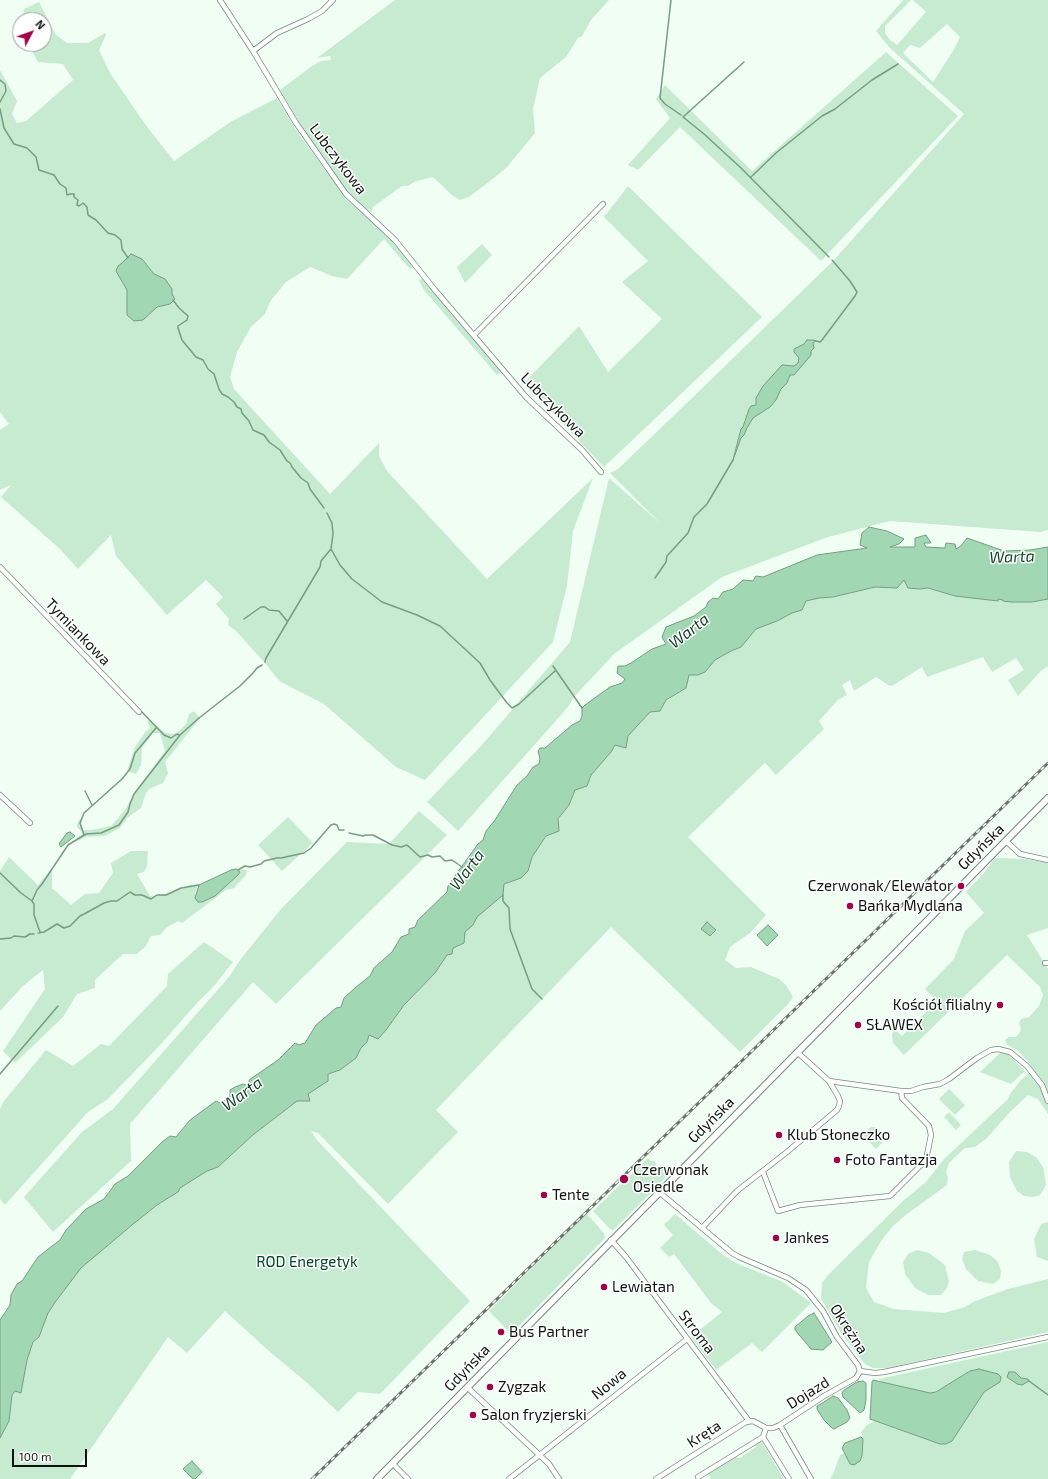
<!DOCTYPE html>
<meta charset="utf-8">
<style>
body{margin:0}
#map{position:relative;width:1048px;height:1479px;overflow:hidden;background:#f0fef4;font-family:"Exo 2",sans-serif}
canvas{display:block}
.north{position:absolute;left:12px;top:12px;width:40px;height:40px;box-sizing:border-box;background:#fff;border:1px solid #9fa19f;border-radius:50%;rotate:49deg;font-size:11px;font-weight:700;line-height:16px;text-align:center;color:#0e1510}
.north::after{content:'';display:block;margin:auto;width:14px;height:18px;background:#9f0448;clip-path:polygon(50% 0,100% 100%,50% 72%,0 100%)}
.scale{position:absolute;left:12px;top:1449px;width:75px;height:18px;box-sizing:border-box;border:2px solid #0e1510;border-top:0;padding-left:5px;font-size:12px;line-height:14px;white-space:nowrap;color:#0e1510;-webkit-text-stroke:3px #fff;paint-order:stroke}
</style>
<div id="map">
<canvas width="1048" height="1479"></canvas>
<div class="north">N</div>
<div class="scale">100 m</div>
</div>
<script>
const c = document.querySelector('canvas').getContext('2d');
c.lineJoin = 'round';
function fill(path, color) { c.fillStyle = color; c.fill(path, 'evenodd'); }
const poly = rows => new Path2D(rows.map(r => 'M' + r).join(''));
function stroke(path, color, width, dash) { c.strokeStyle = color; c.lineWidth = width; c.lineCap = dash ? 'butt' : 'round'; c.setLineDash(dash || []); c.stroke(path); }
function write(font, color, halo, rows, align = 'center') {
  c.font = font + ' "Exo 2",sans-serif'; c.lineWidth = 3; c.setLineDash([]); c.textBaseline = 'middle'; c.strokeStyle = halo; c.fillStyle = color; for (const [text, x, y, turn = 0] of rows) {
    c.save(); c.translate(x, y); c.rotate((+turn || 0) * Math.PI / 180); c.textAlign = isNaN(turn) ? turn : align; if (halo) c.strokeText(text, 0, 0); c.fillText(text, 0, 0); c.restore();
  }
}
fill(poly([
 [395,0,609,0,591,20,582,36,578,38,566,57,540,78,533,109,535,133,507,167,494,178,469,197,460,200,453,196,433,177,414,182,408,186,402,186,373,207,372,212,369,211,357,202,348,193,307,135,280,90,312,66,321,61,331,60,330,56,317,58],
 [903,0,911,0,885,26,885,33,890,40,897,45,926,12,913,0,1048,0,1048,530,1040,532,890,521,828,537,722,577,614,654,574,697,568,707,458,831,427,802,481,746,570,642,609,478,661,524,610,473,618,469,690,400,834,260,964,114,889,47,876,31],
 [947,24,960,37,953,51,933,82,903,53,910,45,920,48],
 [39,2,56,35,67,43,88,43,105,33,106,35,99,50,110,73,145,124,174,161,232,121,277,98,296,130,347,200,395,241,413,265,412,269,409,268,384,239,347,279,332,276,310,267,286,282,271,300,265,314,251,327,237,352,230,377,234,389,330,494,379,443,379,456,387,471,487,579,593,478,573,531,567,586,553,642,425,780,396,767,324,704,281,682,276,677,265,663,236,631,228,625,229,619,216,604,223,597,206,580,167,615,116,556,111,535,78,569,60,549,1,497,11,485,0,490,0,430,9,424,0,412,0,70,17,101,12,114,17,123,26,121,73,80,63,64,38,62,28,44,44,44,44,20,22,20,24,9],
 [142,259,154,274,159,277,170,304,157,307,151,311,147,317,127,315,127,290,116,271,118,266,122,263],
 [886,52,958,116,821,261,680,127,638,170,628,165,670,118,656,99,665,85,752,171],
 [628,186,762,317,604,467,524,383,579,326,608,372,662,319,622,282,648,261,604,217],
 [482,244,492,255,465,283,457,267],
 [423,278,502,371,497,375,423,289,419,280],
 [904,580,920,589,928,588,955,596,997,601,998,599,1003,600,1003,601,1011,602,1032,602,1048,599,1048,666,1041,671,1018,696,1008,680,1024,670,1016,658,992,672,983,657,927,677,922,667,892,686,888,685,876,677,854,691,850,680,842,685,847,695,838,700,819,721,824,729,776,775,765,763,688,837,766,915,750,933,730,947,725,960,736,968,751,967,779,979,786,985,793,997,788,1004,740,1052,611,927,436,1110,458,1132,388,1204,318,1133,311,1131,317,1140,470,1301,380,1394,358,1392,338,1412,306,1382,270,1352,225,1311,187,1353,168,1337,70,1479,0,1479,0,1438,9,1421,12,1395,15,1391,21,1393,27,1360,33,1342,39,1337,48,1313,56,1301,81,1268,132,1225,157,1205,170,1198,180,1188,207,1171,218,1167,254,1134,297,1101,309,1101,307,1094,316,1089,328,1074,340,1070,355,1058,361,1048,367,1042,369,1035,378,1038,386,1030,404,1005,435,973,447,955,465,932,472,925,477,917,504,884,521,878,528,871,532,857,569,805,575,790,587,786,591,775,611,752,615,745,628,736,650,712,660,711,666,701,686,688,689,675,698,675,705,672,715,660,731,651,741,647,756,629,777,621,792,613,802,610,806,601,819,598,833,597,875,587,897,588],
 [194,711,200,718,165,762,168,773,163,783,149,789,146,793,141,808,127,818,120,828,105,836,85,837,78,841,77,838,82,834,82,832,77,827,77,824,80,819,82,819,81,823,83,830,91,830,111,826,125,810,134,793,165,751,160,733,153,733,142,748,141,765,136,774,127,771,135,747,146,731,150,728,147,721,149,720,166,733,173,734,178,732,186,724,189,714],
 [419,811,447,835,276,1004,253,982,130,1124,131,1161,53,1232,24,1197,82,1132,113,1109,229,977,240,960,281,909,347,842,389,844],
 [288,817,313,843,282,871,258,845],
 [131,851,148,851,147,866,144,872,137,874,150,896,166,894,189,885,198,884,195,894,239,872,238,870,247,870,246,875,234,888,226,890,182,923,178,921,166,928,160,935,151,936,146,946,137,954,123,954,95,980,95,988,77,994,63,1017,15,1063,3,1051,45,989,43,970,23,986,0,1011,0,871,9,857,38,885,52,868,52,888,71,905,85,894,99,893,113,873,111,863],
 [995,858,1026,859,1048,863,1048,928,1027,935,1048,969,1048,1114,1038,1099,1028,1095,1010,1112,987,1138,975,1147,965,1148,949,1163,946,1172,948,1178,947,1185,907,1214,893,1226,881,1241,869,1262,866,1288,874,1302,894,1309,944,1313,965,1307,975,1301,1008,1289,1048,1279,1048,1332,888,1368,873,1368,865,1364,857,1354,838,1328,826,1307,821,1299,822,1283,828,1275,904,1200,926,1182,944,1159,1008,1099,1010,1094,1021,1080,1033,1069,1028,1061,1017,1050,1007,1045,1005,1040,1009,1037,1016,1037,1021,1031,1019,1023,1021,1019,1029,1017,1039,1006,1043,995,1040,987,1007,955,904,1055,893,1043,892,1035,894,1029,902,1036,937,1001,925,989,954,959,965,931,984,913,966,892,984,873],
 [204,942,233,962,214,986,196,1004,162,1043,108,1099,88,1112,5,1205,0,1199,0,1109,4,1101,46,1050,73,1066,101,1044,109,1046,167,986,168,974],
 [1000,1053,1008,1054,1025,1071,1011,1084,980,1072],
 [949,1089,965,1105,955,1115,939,1099],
 [949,1112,961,1125,956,1130,944,1117],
 [871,1127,876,1127,885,1136,884,1141,876,1149,863,1135],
 [1016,1151,1027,1152,1036,1157,1043,1167,1046,1185,1040,1195,1033,1197,1024,1196,1017,1191,1010,1177,1009,1162],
 [648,1158,651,1161,655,1161,657,1167,664,1168,663,1169,667,1172,665,1174,666,1176,659,1185,613,1230,610,1229,593,1211,623,1182,627,1180,626,1179],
 [587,1213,587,1214,604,1233,605,1238,511,1334,489,1311],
 [675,1214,723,1255,736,1263,783,1282,811,1303,762,1352,752,1343,716,1370,691,1337,722,1312,711,1303,674,1254,669,1257,660,1248,673,1235,664,1225],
 [1048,1222,1048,1261,1037,1257,1034,1239,1041,1224],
 [917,1250,929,1253,945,1265,949,1281,947,1288,941,1295,928,1295,915,1288,905,1274,903,1262,908,1254],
 [975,1250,990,1255,998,1262,1001,1271,1000,1279,993,1284,978,1281,966,1269,962,1259,964,1252],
 [1048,1342,1048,1479,830,1479,833,1474,840,1455,844,1453,847,1456,863,1439,861,1432,867,1425,874,1421,940,1444,984,1392,1000,1382,979,1369,970,1371,936,1392,930,1393,882,1382,879,1379],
 [761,1441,784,1479,711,1479,708,1474,735,1457,740,1458,756,1447,755,1445]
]), '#c6ebd1');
const water = poly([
 [131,254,142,259,154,274,165,279,172,289,172,294,175,299,170,304,157,307,143,320,134,321,127,315,127,290,116,271,118,266,122,263,131,254],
 [807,340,813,340,816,341,813,343,814,348,811,351,811,355,794,375,790,375,787,383,781,389,776,400,770,407,753,418,747,428,744,435,741,438,733,460,741,429,743,427,749,409,751,406,756,405,756,398,763,386,782,365,794,366,798,363,799,358,794,352,794,349,804,344,807,340],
 [869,527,887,531,904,539,899,544,890,547,915,547,915,538,926,535,931,543,924,543,926,547,945,548,946,543,955,544,956,549,961,546,967,538,1004,551,1030,550,1048,547,1048,599,1032,602,1011,602,1003,601,1003,600,998,599,998,601,955,596,928,588,920,589,908,588,904,580,897,588,875,587,833,597,819,598,806,601,802,610,792,613,777,621,756,629,741,647,731,651,715,660,705,672,698,675,689,675,686,688,666,700,660,711,650,712,628,736,626,748,615,745,611,752,591,775,587,786,575,790,569,805,558,819,559,831,546,836,532,857,528,871,521,878,504,884,503,895,477,917,473,925,465,932,464,943,453,948,452,954,447,955,435,973,404,1005,386,1030,378,1039,369,1035,367,1042,361,1048,356,1058,340,1070,328,1074,328,1081,308,1094,310,1101,297,1101,254,1134,218,1167,207,1171,180,1188,178,1192,157,1205,132,1225,81,1268,56,1301,48,1313,39,1337,33,1342,27,1360,21,1393,15,1391,12,1395,9,1421,0,1438,0,1320,10,1305,11,1295,17,1284,22,1281,38,1257,60,1240,66,1230,86,1209,104,1199,115,1184,128,1176,162,1142,170,1136,176,1137,190,1120,216,1101,220,1103,226,1100,230,1096,230,1090,235,1087,243,1084,245,1085,250,1084,249,1080,278,1060,295,1043,299,1045,305,1043,316,1025,336,1008,341,1007,344,998,356,987,370,976,374,968,392,952,401,937,409,934,409,929,415,927,418,920,447,892,448,886,457,873,478,844,483,840,486,831,495,820,517,785,527,776,533,767,539,764,540,759,538,751,540,748,545,748,572,725,580,721,582,716,582,708,585,705,610,687,622,683,625,679,617,673,618,666,625,666,631,663,652,649,666,644,662,637,666,627,694,616,706,607,708,602,713,598,718,599,723,592,733,589,743,580,753,581,756,576,763,577,817,555,867,548,860,545,862,533,869,527],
 [70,832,75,836,61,847,59,844,61,841,67,833,70,832],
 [236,869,240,872,238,875,215,896,202,902,198,902,195,898,199,885,231,870,236,869],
 [707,922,716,930,710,936,701,929,707,922],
 [768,925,778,935,767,946,757,935,768,925],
 [814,1313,832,1342,823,1350,811,1349,795,1330,795,1327,808,1316,814,1313],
 [979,1369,998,1374,1001,1377,1000,1382,984,1392,952,1441,946,1444,940,1444,870,1419,872,1382,873,1380,930,1393,936,1392,970,1371,979,1369],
 [1009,1372,1015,1372,1021,1378,1028,1379,1029,1381,1022,1385,1017,1384,1007,1377,1009,1372],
 [863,1381,866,1383,866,1400,864,1410,860,1413,843,1397,842,1393,844,1390,857,1382,863,1381],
 [833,1396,838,1398,847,1410,850,1418,847,1422,834,1429,832,1428,824,1420,817,1409,817,1406,821,1404,833,1396],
 [861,1437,863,1439,862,1456,860,1461,854,1465,850,1464,842,1448,845,1443,861,1437],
 [192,1461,202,1472,195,1479,193,1479,183,1469,192,1461]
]);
fill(water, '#a2d7b3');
stroke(water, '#769d82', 1);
stroke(poly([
 [671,0,660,98,665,104,681,115],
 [744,62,683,117,704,134,741,168,829,257],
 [0,80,5,84,6,91,0,102],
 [0,109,4,128,14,144,27,148,36,157,39,170,54,175,60,184,66,188,67,195,70,194,74,194,74,197,78,200,77,205,79,206,83,203,87,207,88,215,96,220,108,233,115,235,121,240,122,249,128,258],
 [751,177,776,153,822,116,835,109,872,80,898,64],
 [173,300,179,308,188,316,187,320,178,326,178,328,182,340,196,357,203,360,208,369,214,374,219,389,222,394,228,397,234,402,237,407,241,409,242,413,249,421,253,430,264,435,269,442,280,450,287,461,290,463,292,467,301,478,308,483,310,489,324,508],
 [816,341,820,342,822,340,855,296,857,292,850,281,832,260],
 [331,549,340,565,352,579,382,602,417,615,440,626,480,663,490,680,507,703,512,708,519,704,556,670],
 [655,578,666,562,667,556,688,533,694,517,707,504,733,460],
 [244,619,261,607,265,607,269,610,279,611,287,621],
 [66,632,74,641],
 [265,662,266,658,320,567,321,561,331,549,333,534,332,523,327,513],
 [553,666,582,708],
 [142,712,164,735,171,738,177,734,179,735],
 [85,791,92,805],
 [349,833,363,836,366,835,373,835,392,845,401,847,407,845,420,857,428,855,432,857,440,856,445,861,452,860,462,867],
 [84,835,80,823,84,813,122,779,130,769,135,753,156,728],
 [238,870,245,866,250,867,261,864,264,861,277,858,281,858,304,853,311,848,331,825,334,824,337,825,339,830,344,830],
 [0,873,21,893,32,901],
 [503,895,503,901,509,908,510,929,532,989,542,999],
 [40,932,34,915,34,904,32,901,37,890,42,884,68,845,86,834,101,833,119,825,128,812,130,804,134,794,180,735,199,718,240,686,253,673,257,668,262,665],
 [38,933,44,932,57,924,64,928,70,926,80,916,86,913,104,903,111,901,117,901,130,892,135,895,142,895,151,899,157,895,166,895,181,888,199,885],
 [0,939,11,938,14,936,25,937,30,934,34,934],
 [0,1074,58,1006],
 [1029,1381,1048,1395]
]), '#769d82', 1.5);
const street = poly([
 [220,0,253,51,296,123,346,194,395,240,435,290,526,397,582,450,601,472],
 [253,51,277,33,308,19,322,11,333,0],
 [474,335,603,204],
 [0,567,139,712],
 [0,795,30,823],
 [1006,841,1020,854,1048,860],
 [1045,963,1048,963],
 [829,1081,901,1091,911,1091,923,1087,940,1084,949,1079,977,1058,991,1050,998,1049,1010,1052,1027,1066,1042,1085,1048,1101],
 [763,1172,778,1211,800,1205,890,1196,926,1160,931,1135,929,1126,902,1098,901,1091],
 [659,1192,732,1253,739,1257,788,1278,806,1290,823,1311,837,1337,858,1365,860,1371],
 [702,1228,737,1191,787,1152,837,1110,839,1106,840,1101,838,1096,829,1081,797,1052],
 [611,1240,626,1257,749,1421],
 [860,1371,875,1373,884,1372,1048,1337],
 [467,1387,549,1464,559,1479],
 [780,1425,811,1479],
 [763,1437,789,1479],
 [392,1463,408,1479],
 [698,1477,763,1437,766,1428],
 [509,1479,687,1339],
 [656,1479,746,1422,753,1421,766,1428,773,1428,780,1425,824,1396,856,1378,860,1371]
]);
const secondary = poly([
 [377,1479,1048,798]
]);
stroke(street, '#78887d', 6);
stroke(secondary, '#78887d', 8);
stroke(street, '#fff', 4.5);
stroke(secondary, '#fff', 6);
const rail = poly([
 [312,1479,1048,763]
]);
stroke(rail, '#69736c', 3);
stroke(rail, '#fff', 1.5, [4.5]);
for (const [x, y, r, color] of [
 [961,886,4,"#9f0448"],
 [850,906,4,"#9f0448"],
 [1000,1005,4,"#9f0448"],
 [858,1025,4,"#9f0448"],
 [779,1135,4,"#9f0448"],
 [837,1160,4,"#9f0448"],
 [624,1179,5,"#9f0448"],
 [544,1195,4,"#9f0448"],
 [776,1238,4,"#9f0448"],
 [604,1287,4,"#9f0448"],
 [501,1332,4,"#9f0448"],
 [490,1387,4,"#9f0448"],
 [473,1415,4,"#9f0448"]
]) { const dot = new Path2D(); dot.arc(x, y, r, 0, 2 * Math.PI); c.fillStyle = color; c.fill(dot); stroke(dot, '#fff', 1.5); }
write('15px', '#0e1510', '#fff', [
 ["Lubczykowa",338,159,53],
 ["Lubczykowa",553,405,45],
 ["Tymiankowa",78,632,46],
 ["Gdyńska",981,847,-45],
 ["Gdyńska",711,1120,-45],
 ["Okrężna",849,1329,57],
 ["Stroma",697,1332,53],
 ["Gdyńska",467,1368,-46],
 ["Nowa",609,1384,-39],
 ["Dojazd",808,1393,-32],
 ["Kręta",704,1434,-33]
]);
write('15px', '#0e1510', '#fff', [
 ["Czerwonak/Elewator",953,886,"right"],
 ["Bańka Mydlana",858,906],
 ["Kościół filialny",992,1005,"right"],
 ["SŁAWEX",866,1025],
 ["Klub Słoneczko",787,1135],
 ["Foto Fantazja",845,1160],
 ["Czerwonak",633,1170],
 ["Osiedle",633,1187],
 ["Tente",552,1195],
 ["Jankes",784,1238],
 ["Lewiatan",612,1287],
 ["Bus Partner",509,1332],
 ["Zygzak",498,1387],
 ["Salon fryzjerski",481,1415]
], 'left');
write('15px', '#014525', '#fff', [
 ["ROD Energetyk",307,1262]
]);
write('italic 16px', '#133d25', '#fff', [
 ["Warta",1012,557,-2],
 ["Warta",689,631,-38],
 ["Warta",467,870,-53],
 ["Warta",242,1094,-36]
]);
</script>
